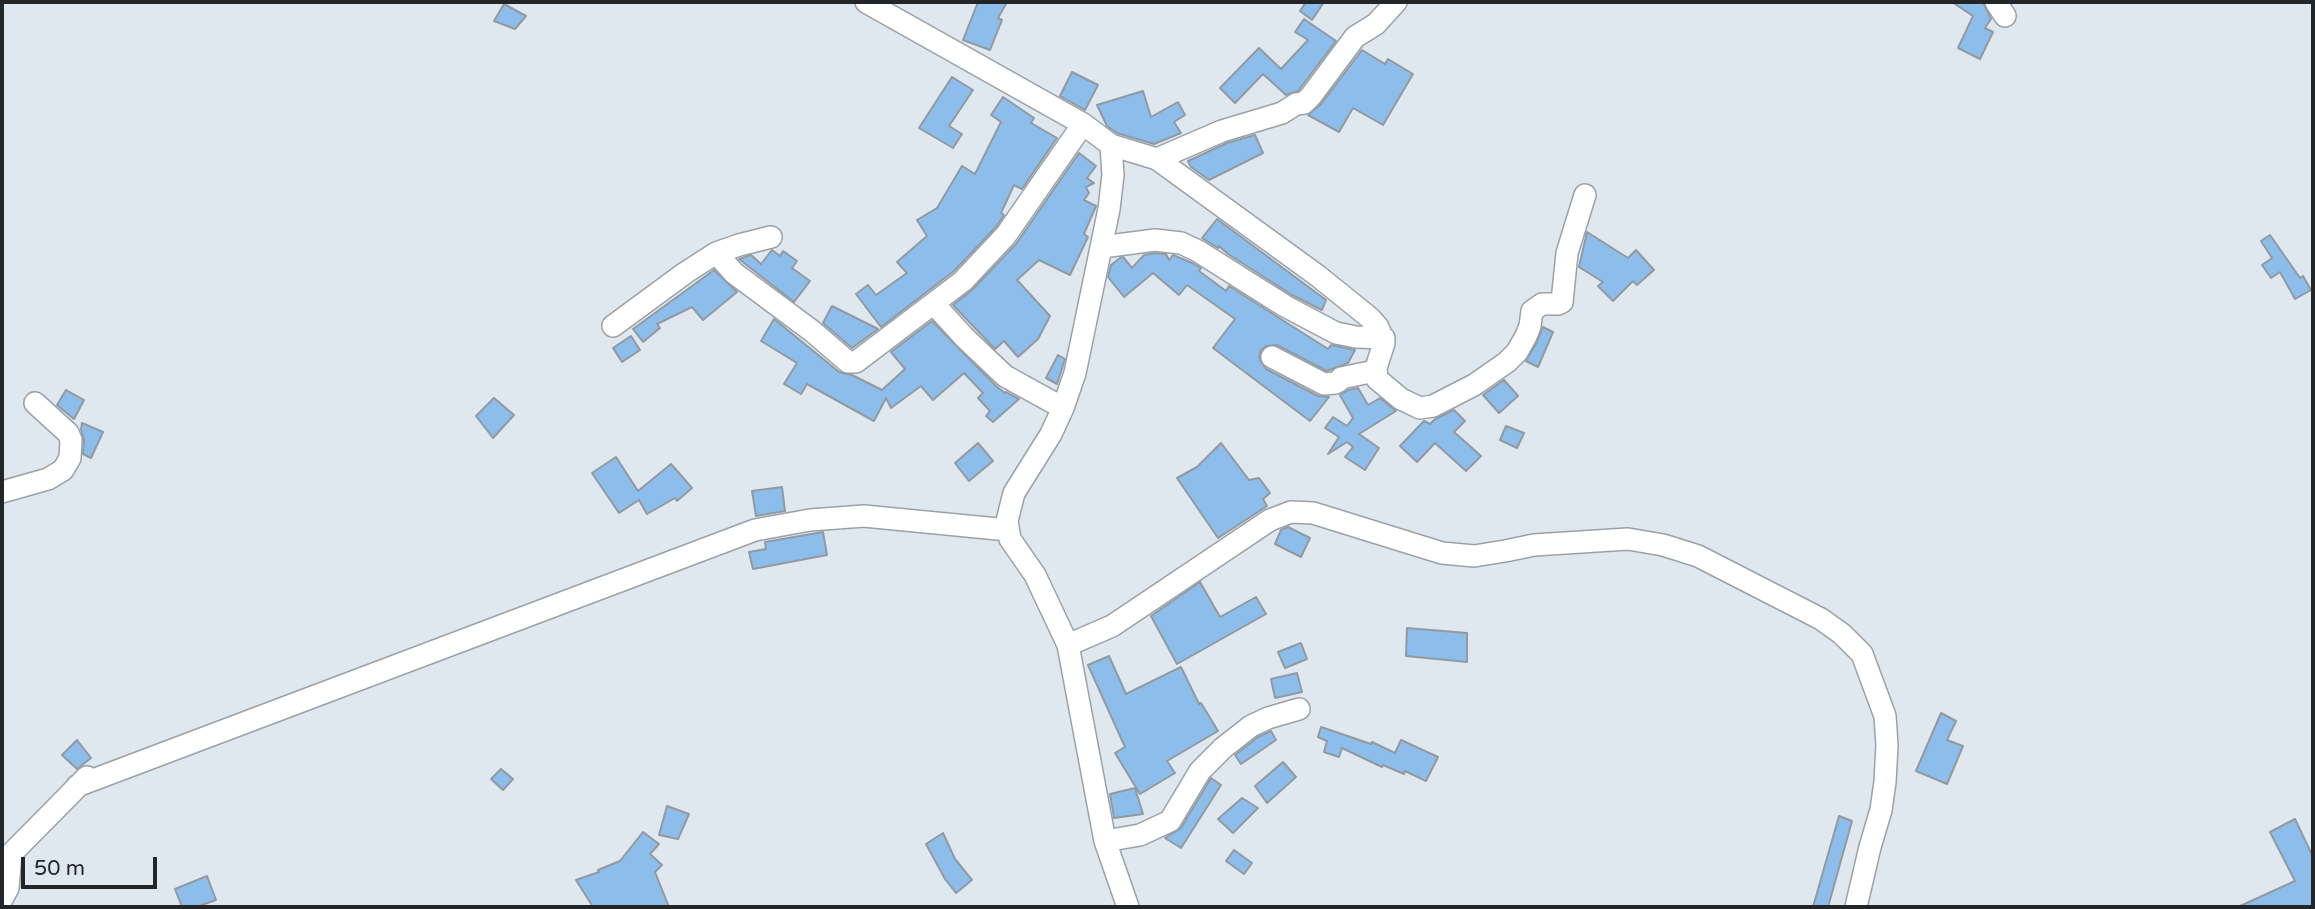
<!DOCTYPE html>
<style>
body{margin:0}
#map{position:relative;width:2315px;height:909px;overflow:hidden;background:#dfe7ef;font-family:"Varela Round",sans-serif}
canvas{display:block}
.frame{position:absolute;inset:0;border:4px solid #232629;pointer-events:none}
.scale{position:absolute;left:21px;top:857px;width:136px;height:32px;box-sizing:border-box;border:4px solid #232629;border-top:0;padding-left:9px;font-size:21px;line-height:24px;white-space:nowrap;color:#232629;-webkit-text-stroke:5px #dfe7ef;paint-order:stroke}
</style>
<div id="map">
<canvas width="2315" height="909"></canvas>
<div class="frame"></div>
<div class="scale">50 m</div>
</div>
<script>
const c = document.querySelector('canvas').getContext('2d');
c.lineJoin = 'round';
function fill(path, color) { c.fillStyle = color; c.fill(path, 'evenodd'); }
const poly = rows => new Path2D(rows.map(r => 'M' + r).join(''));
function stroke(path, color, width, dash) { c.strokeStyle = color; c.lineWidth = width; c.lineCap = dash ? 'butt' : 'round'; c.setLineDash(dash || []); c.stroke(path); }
const building = poly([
 [978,2,1007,2,998,18,1002,20,990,50,963,40,978,2],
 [1306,2,1324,2,1312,20,1300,11,1306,2],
 [1952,2,1983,2,1991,19,1985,28,1993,32,1980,59,1958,48,1973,16,1952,2],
 [504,4,526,16,515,29,494,21,504,4],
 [1304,19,1336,41,1298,91,1286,95,1263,74,1235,103,1220,88,1259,48,1281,69,1308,40,1295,32,1304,19],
 [1362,50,1385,64,1388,59,1413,74,1383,125,1353,108,1339,132,1308,115,1321,104,1362,50],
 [1072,72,1098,85,1085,110,1060,96,1072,72],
 [952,77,973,90,949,126,962,134,953,148,919,128,952,77],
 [1143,91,1151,117,1178,102,1185,115,1174,122,1181,133,1154,144,1117,133,1107,126,1097,105,1143,91],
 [1003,97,1034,118,1031,123,1057,138,1022,189,1014,185,1001,213,1004,215,996,227,954,271,881,327,856,294,868,285,876,295,907,273,897,262,927,236,917,220,937,208,962,166,975,174,1001,122,991,115,1003,97],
 [1255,135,1263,153,1209,180,1191,167,1188,161,1227,143,1255,135],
 [1079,153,1096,166,1087,178,1094,183,1086,187,1089,193,1084,200,1096,206,1084,234,1088,237,1070,275,1039,260,1017,280,1050,316,1038,339,1018,357,1004,341,995,349,953,305,972,290,1016,244,1079,153],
 [1217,219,1326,300,1322,310,1292,295,1228,254,1219,246,1218,248,1202,238,1217,219],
 [1587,232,1628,258,1636,250,1654,270,1637,285,1633,281,1613,301,1598,286,1603,282,1579,267,1587,232],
 [2270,235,2300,278,2303,276,2311,290,2295,299,2280,272,2271,278,2262,265,2272,258,2261,241,2270,235],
 [772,250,780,256,783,251,797,261,792,268,810,281,794,302,739,259,751,255,761,264,772,250],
 [1155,253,1166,254,1169,260,1173,255,1192,263,1201,268,1199,271,1226,291,1229,286,1328,349,1331,345,1355,350,1348,363,1327,371,1277,345,1266,346,1261,350,1259,358,1266,369,1318,396,1329,397,1310,421,1213,348,1235,319,1187,285,1179,295,1153,273,1124,297,1108,277,1111,265,1120,258,1123,257,1132,268,1144,255,1155,253],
 [714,270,737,292,703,320,692,307,657,324,660,328,643,342,633,329,714,270],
 [832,306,878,329,852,348,823,323,832,306],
 [774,319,839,372,852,375,882,390,905,369,891,352,932,321,996,386,1005,393,1006,392,1019,399,993,422,986,416,990,411,978,398,983,393,964,373,933,400,921,386,891,408,886,398,874,421,807,384,801,394,784,384,797,363,761,341,774,319],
 [1543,327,1553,332,1538,367,1526,361,1537,342,1543,327],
 [631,336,640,350,622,362,613,348,631,336],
 [1058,355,1065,359,1057,384,1046,378,1058,355],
 [1504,380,1518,396,1499,413,1483,395,1504,380],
 [1358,388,1368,405,1380,398,1396,411,1359,434,1379,448,1365,470,1345,457,1353,447,1347,442,1328,454,1339,437,1325,428,1333,417,1347,426,1353,418,1340,395,1348,390,1358,388],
 [66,390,84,400,74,419,57,405,66,390],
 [494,398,514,415,493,438,476,416,494,398],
 [1454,410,1465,421,1454,432,1481,456,1466,471,1435,443,1417,462,1400,446,1424,421,1430,424,1435,419,1454,410],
 [82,423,103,432,91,458,83,454,84,440,81,429,82,423],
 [1506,426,1524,433,1517,448,1500,440,1506,426],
 [978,443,993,461,969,481,955,463,978,443],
 [1221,443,1249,480,1259,478,1270,493,1263,499,1267,506,1218,538,1177,478,1197,467,1221,443],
 [616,457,638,491,671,464,692,488,677,501,675,498,647,514,639,500,619,513,592,473,616,457],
 [782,487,785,511,756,516,752,491,782,487],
 [1288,527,1310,538,1301,557,1275,544,1281,530,1288,527],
 [823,532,827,555,753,569,749,552,766,549,765,542,823,532],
 [1200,582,1220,617,1256,597,1266,614,1177,664,1151,616,1200,582],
 [1407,628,1467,633,1467,662,1406,656,1407,628],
 [1301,643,1307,659,1285,668,1278,652,1301,643],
 [1109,656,1126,694,1181,667,1199,704,1201,703,1218,731,1167,761,1175,773,1140,794,1115,753,1125,747,1088,665,1109,656],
 [1297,673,1302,692,1275,698,1271,679,1297,673],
 [1941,713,1956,721,1947,740,1963,746,1947,784,1916,771,1941,713],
 [1321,727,1371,744,1372,742,1395,753,1401,740,1438,757,1426,781,1405,771,1404,774,1383,765,1382,767,1342,748,1339,757,1324,752,1327,741,1318,737,1321,727],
 [1271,731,1276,740,1241,764,1235,755,1258,737,1271,731],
 [77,740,91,758,77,769,62,755,77,740],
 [1283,762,1296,777,1267,803,1255,786,1283,762],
 [501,769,513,779,503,790,491,779,501,769],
 [1211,778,1221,785,1181,848,1165,838,1181,828,1211,778],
 [1135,788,1143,814,1114,818,1110,794,1135,788],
 [1242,798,1258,808,1233,833,1218,819,1242,798],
 [667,806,689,814,678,839,659,835,667,806],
 [1839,816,1852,821,1828,907,1813,907,1839,816],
 [2295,819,2313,857,2313,907,2238,907,2295,881,2270,832,2295,819],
 [643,832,659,844,650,854,662,865,655,872,669,907,593,907,576,880,599,872,598,870,620,861,643,832],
 [943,833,955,859,972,880,956,893,945,879,926,844,943,833],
 [1234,850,1252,863,1244,874,1226,861,1234,850],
 [207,876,216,900,196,907,182,907,175,889,207,876]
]);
fill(building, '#8dbeeb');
stroke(building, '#929aa1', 2);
const minor = poly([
 [866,2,1083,124,1111,145,1113,175,1109,209,1075,373,1063,408,1051,434,1014,493,1007,521,1010,539,1035,575,1068,645,1105,841,1128,907],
 [1996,2,2005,16],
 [1111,145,1157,159,1222,131,1282,113,1296,104,1304,103,1311,96,1355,37,1376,24,1396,2],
 [1157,159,1318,276,1370,318,1378,327,1384,343,1376,368,1377,379,1401,399,1420,408,1433,406,1474,385,1507,362,1517,352,1526,336,1530,326,1532,311,1542,304,1558,304,1562,302,1567,253,1585,195],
 [771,237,739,245,716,253,734,273,812,331,848,362,856,362,963,281,1006,235,1083,124],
 [1102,247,1155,240,1181,243,1198,251,1285,306,1336,333,1356,337,1384,338],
 [934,304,965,338,1005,376,1063,408],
 [613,326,685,273,716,253],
 [1272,357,1324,384,1335,383,1339,381,1341,378,1375,371],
 [2,492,48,479,63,470,70,458,71,440,68,433,35,403],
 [1068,645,1112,626,1270,520,1291,512,1313,513,1442,553,1474,556,1505,551,1534,545,1628,539,1663,545,1698,556,1821,619,1842,634,1862,654,1885,716,1887,745,1885,782,1881,810,1870,847,1856,907],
 [77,786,755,530,810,520,864,516,1008,530],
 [1105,841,1140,835,1170,821,1200,771,1223,748,1251,726,1268,718,1299,709],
 [2,899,8,888,11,854,87,777]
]);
stroke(minor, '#9aa2a9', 24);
stroke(minor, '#fff', 21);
</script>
